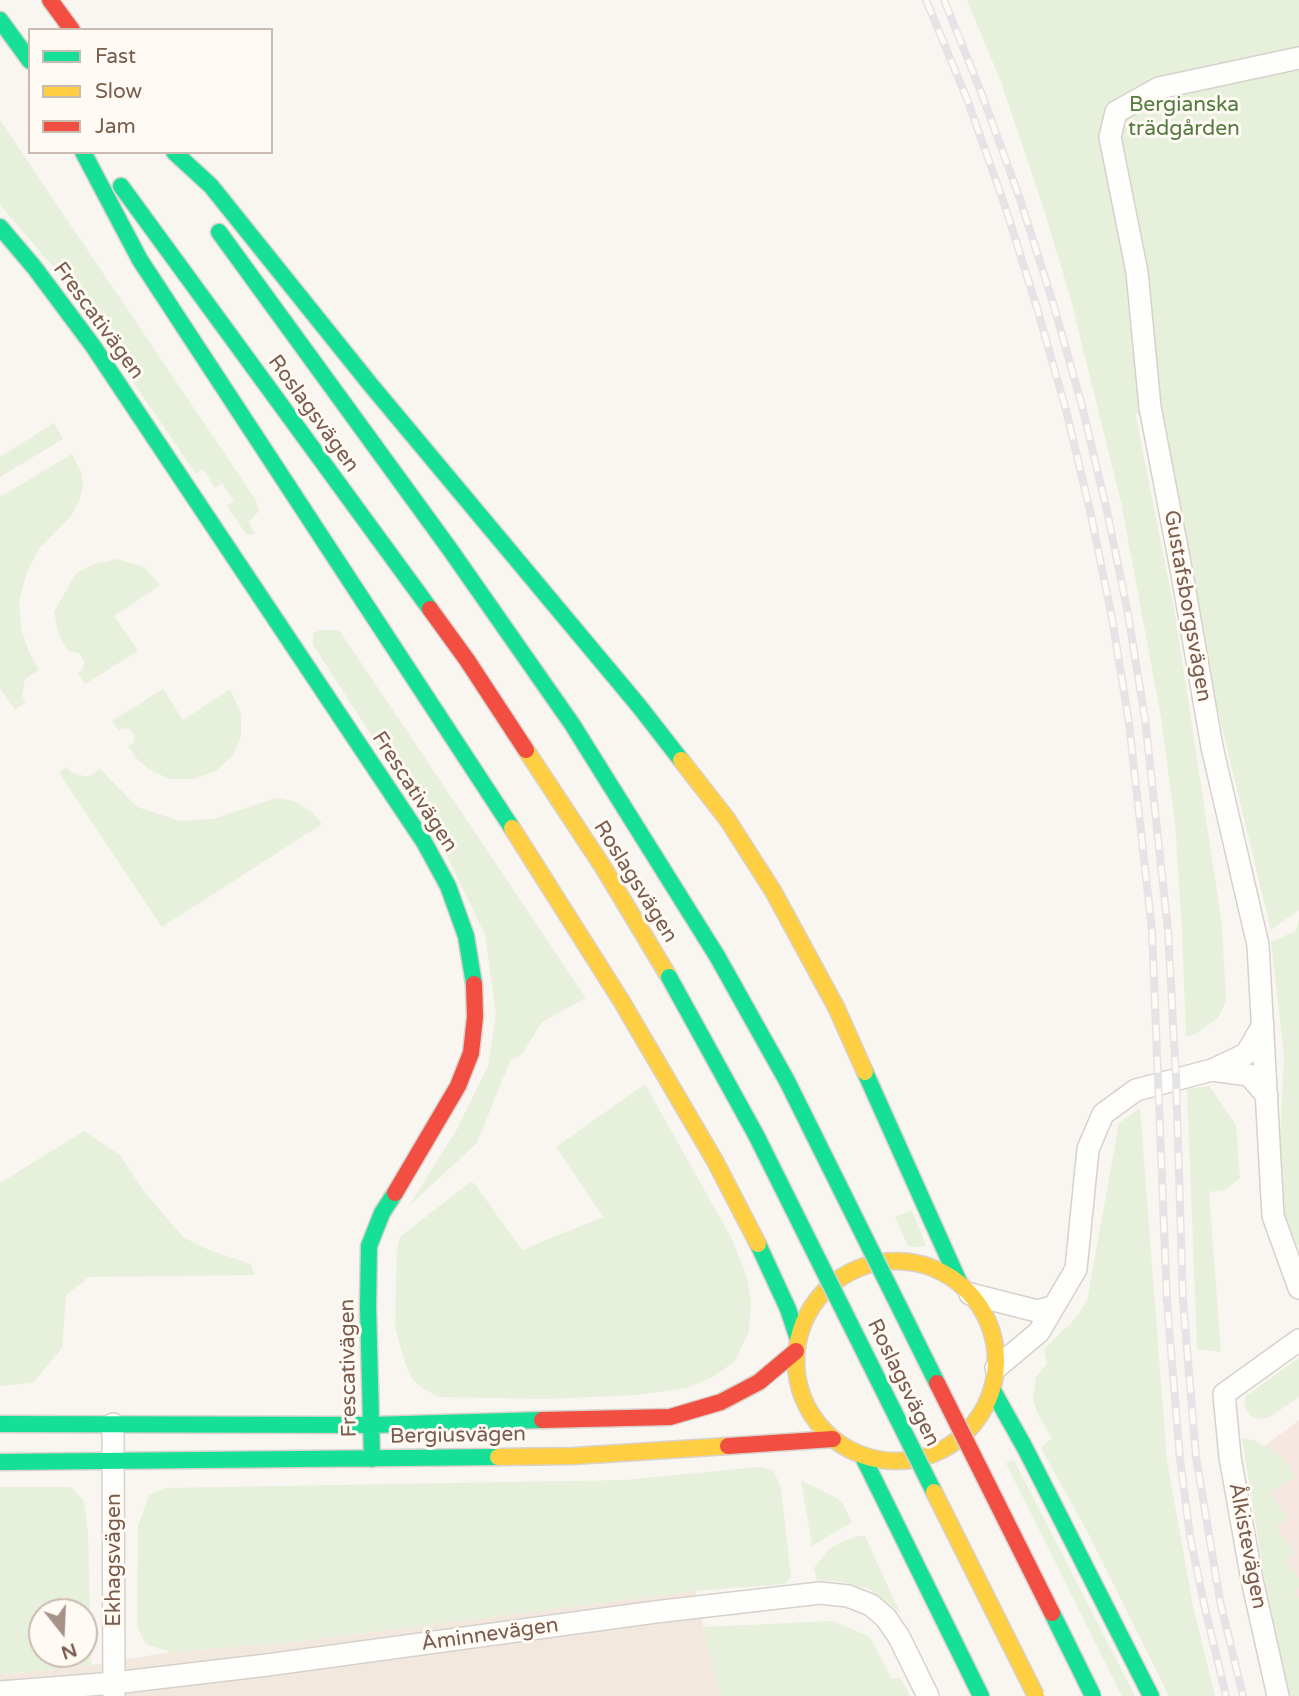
<!DOCTYPE html>
<meta charset="utf-8">
<style>
body{margin:0}
#map{position:relative;width:1299px;height:1696px;overflow:hidden;background:#f9f5f0;font-family:"Varela Round",sans-serif}
canvas{display:block}
.legend{position:absolute;left:28px;top:28px;width:245px;height:126px;box-sizing:border-box;background:#fffaf3;border:2px solid #cabbb1;margin:0;padding:9px 12px;list-style:none;font-size:21px;color:#7a5c4d}
.legend li{display:flex;align-items:center;gap:14px;height:35px}
.legend b{width:35px;border:2px solid #cabbb1}
.north{position:absolute;left:28px;top:1598px;width:70px;height:70px;box-sizing:border-box;background:#fffaf3;border:2px solid #cabbb1;border-radius:50%;rotate:162deg;font-size:19px;font-weight:700;line-height:28px;text-align:center;color:#7a5c4d}
.north::after{content:'';display:block;margin:auto;width:24px;height:32px;background:#a69286;clip-path:polygon(50% 0,100% 100%,50% 72%,0 100%)}
</style>
<div id="map">
<canvas width="1299" height="1696"></canvas>
<ul class="legend">
<li><b style="height:9px;background:#16e098"></b>Fast</li>
<li><b style="height:9px;background:#ffcf43"></b>Slow</li>
<li><b style="height:9px;background:#f24e42"></b>Jam</li>
</ul>
<div class="north">N</div>
</div>
<script>
const c = document.querySelector('canvas').getContext('2d');
c.lineJoin = 'round';
function fill(path, color) { c.fillStyle = color; c.fill(path, 'evenodd'); }
const poly = rows => new Path2D(rows.map(r => 'M' + r).join(''));
function stroke(path, color, width, dash) { c.strokeStyle = color; c.lineWidth = width; c.lineCap = dash ? 'butt' : 'round'; c.setLineDash(dash || []); c.stroke(path); }
function write(font, color, halo, rows, align = 'center') {
  c.font = font + ' "Varela Round",sans-serif'; c.lineWidth = 6; c.setLineDash([]); c.textBaseline = 'middle'; c.strokeStyle = halo; c.fillStyle = color; for (const [text, x, y, turn = 0] of rows) {
    c.save(); c.translate(x, y); c.rotate((+turn || 0) * Math.PI / 180); c.textAlign = isNaN(turn) ? turn : align; if (halo) c.strokeText(text, 0, 0); c.fillText(text, 0, 0); c.restore();
  }
}
fill(poly([
 [695,1591,720,1696,0,1696,0,1675,91,1665,171,1652,285,1643]
]), '#f2e8de');
fill(poly([
 [1299,1420,1299,1696,1246,1460]
]), '#f6e8e1');
fill(poly([
 [967,0,1299,0,1299,910,1271,930,1213,690,1166,434,1135,412,1175,613,1222,925,1226,1001,1218,1018,1195,1034,1186,1037,1182,930,1175,823,1161,717,1121,502,1070,296,1044,210,1001,82],
 [0,120,255,499,259,511,249,522,255,534,246,534,227,506,234,501,222,483,215,488,203,469,196,474,61,276,0,205],
 [54,423,63,439,0,477,0,457],
 [72,454,82,474,83,487,79,501,71,516,39,549,27,572,19,602,21,629,29,652,39,670,25,679,22,696,26,702,15,710,0,688,0,497],
 [117,559,144,567,160,585,114,616,138,651,85,684,78,673,83,670,84,661,79,653,68,651,58,633,54,612,76,573,95,564],
 [321,630,339,630,586,998,542,1022,523,1053,510,1061,477,1143,409,1206,457,1129,488,1066,496,1014,485,935,440,841,313,645,313,633],
 [163,689,183,720,230,689,241,714,241,736,234,754,217,770,194,779,170,779,150,770,136,758,128,746,134,742,134,735,130,729,123,728,119,731,112,721],
 [66,767,73,773,88,777,100,769,137,807,180,821,213,819,276,798,294,801,312,812,322,824,162,927,59,773],
 [1299,920,1299,1245,1290,1245,1278,1180,1284,1056,1271,942,1296,931],
 [645,1084,733,1241,747,1278,751,1301,749,1331,735,1361,713,1377,687,1388,636,1395,547,1399,439,1397,422,1388,413,1380,406,1366,395,1327,397,1248,400,1237,469,1183,474,1183,522,1250,603,1217,556,1147],
 [1209,1086,1236,1125,1240,1178,1225,1190,1209,1192,1221,1352,1197,1349,1187,1089],
 [1140,1108,1167,1461,1193,1606,1215,1696,1169,1696,1089,1535,1041,1448,1052,1438,1038,1414,1033,1399,1036,1377,1047,1364,1044,1349,1074,1320,1087,1301,1119,1123],
 [84,1131,120,1155,146,1194,183,1237,209,1250,251,1264,254,1275,89,1277,66,1295,62,1348,33,1383,0,1386,0,1183],
 [912,1210,926,1246,912,1247,907,1244,895,1217],
 [1299,1358,1299,1397,1268,1418,1258,1419,1250,1415,1244,1404,1246,1396],
 [1242,1438,1256,1441,1283,1457,1295,1476,1271,1494,1288,1518,1276,1527,1295,1553,1286,1560,1299,1578,1299,1588,1294,1592,1299,1598,1299,1696,1287,1696,1270,1615],
 [1014,1460,1135,1696,1122,1696,1006,1463],
 [759,1467,773,1470,781,1488,791,1577,785,1584,695,1591,285,1643,171,1652,146,1644,137,1627,138,1526,149,1495,165,1488,624,1480],
 [801,1480,835,1497,843,1504,852,1522,812,1546],
 [0,1487,71,1487,84,1501,88,1532,91,1665,0,1675],
 [42,1612,84,1612,84,1654,42,1654],
 [860,1536,865,1536,900,1613,869,1589,836,1581,817,1580,814,1568,828,1550,843,1541],
 [833,1621,870,1637,892,1679,900,1678,910,1696,720,1696,703,1627]
]), '#e7f0db');
const street = poly([
 [1299,58,1159,88,1116,112,1110,137,1137,272,1150,407,1182,574,1212,747,1258,945,1273,1216,1299,1288],
 [1212,1070,1249,1075,1267,1096],
 [970,1294,1037,1311,1053,1307],
 [996,1368,1039,1332,1076,1269,1088,1149,1103,1114,1136,1090,1212,1070,1246,1054,1263,1025],
 [113,1424,114,1695],
 [0,1692,115,1683,267,1665,655,1612,820,1593,848,1596,871,1605,886,1618,899,1637,928,1696],
 [1278,1696,1252,1580,1230,1457,1224,1394,1299,1340]
]);
const fast = poly([
 [0,20,30,61],
 [83,152,140,260,512,828],
 [174,152,211,186,370,384,639,706,681,760],
 [121,186,430,609],
 [0,227,34,267,93,346,424,842,448,886,466,936,474,984],
 [219,232,449,548,572,724,717,956],
 [865,1072,960,1284],
 [758,1244,788,1309,798,1339],
 [992,1389,1025,1448,1151,1696],
 [0,1424,372,1425,542,1420],
 [862,1455,981,1696],
 [372,1459,368,1306,369,1246,382,1213,395,1193],
 [0,1462,498,1457]
]);
const slow = poly([
 [526,750,603,867,669,977],
 [681,760,727,819,773,891,836,1007,865,1072],
 [512,828,622,1002,715,1161,758,1244],
 '796 1361a100 100 0 1 1 200 0a100 100 0 1 1-200 0Z',
 [498,1457,574,1456,728,1446]
]);
const jam = poly([
 [50,0,72,30],
 [430,609,467,660,526,750],
 [395,1193,458,1086,471,1053,475,1017,474,984],
 [542,1420,670,1417,721,1402,759,1382,796,1351],
 [728,1446,833,1439]
]);
stroke(street, '#d7d1cb', 24);
stroke(fast, '#d9d2cb', 19);
stroke(slow, '#d9d2cb', 19);
stroke(jam, '#d9d2cb', 19);
stroke(street, '#fefefd', 21);
stroke(fast, '#16e098', 16);
stroke(slow, '#ffcf43', 16);
stroke(jam, '#f24e42', 16);
const rail = poly([
 [926,0,967,99,1005,206,1037,308,1066,410,1091,515,1112,618,1129,723,1152,931,1167,1302,1180,1459,1190,1536,1204,1604,1226,1696],
 [944,0,981,92,1020,199,1053,303,1082,406,1107,511,1128,614,1145,719,1168,930,1176,1078,1183,1301,1196,1457,1220,1601,1243,1696]
]);
stroke(rail, '#e6e3e7', 8);
stroke(rail, '#fffaf3', 5, [16]);
const fastBridge = poly([
 [717,956,787,1081,937,1383],
 [669,977,756,1135,934,1492],
 [1052,1613,1093,1696]
]);
const slowBridge = poly([
 [934,1492,1036,1696]
]);
const jamBridge = poly([
 [937,1383,1052,1613]
]);
stroke(fastBridge, '#dad1cc', 19, []);
stroke(slowBridge, '#dad1cc', 19, []);
stroke(jamBridge, '#dad1cc', 19, []);
stroke(fastBridge, '#16e098', 16);
stroke(slowBridge, '#ffcf43', 16);
stroke(jamBridge, '#f24e42', 16);
write('21px', '#537a41', '#fffaf3', [
 ["Bergianska",1184,105],
 ["trädgården",1184,129]
]);
write('21px', '#7a5c4d', '#fffaf3', [
 ["Frescativägen",98,321,54],
 ["Roslagsvägen",313,414,54],
 ["Gustafsborgsvägen",1187,606,80],
 ["Frescativägen",414,792,57],
 ["Roslagsvägen",635,882,58],
 ["Frescativägen",349,1368,-91],
 ["Roslagsvägen",903,1383,64],
 ["Bergiusvägen",458,1436,-1],
 ["Ålkistevägen",1247,1546,79],
 ["Ekhagsvägen",114,1560,-90],
 ["Åminnevägen",490,1635,-8]
]);
</script>
